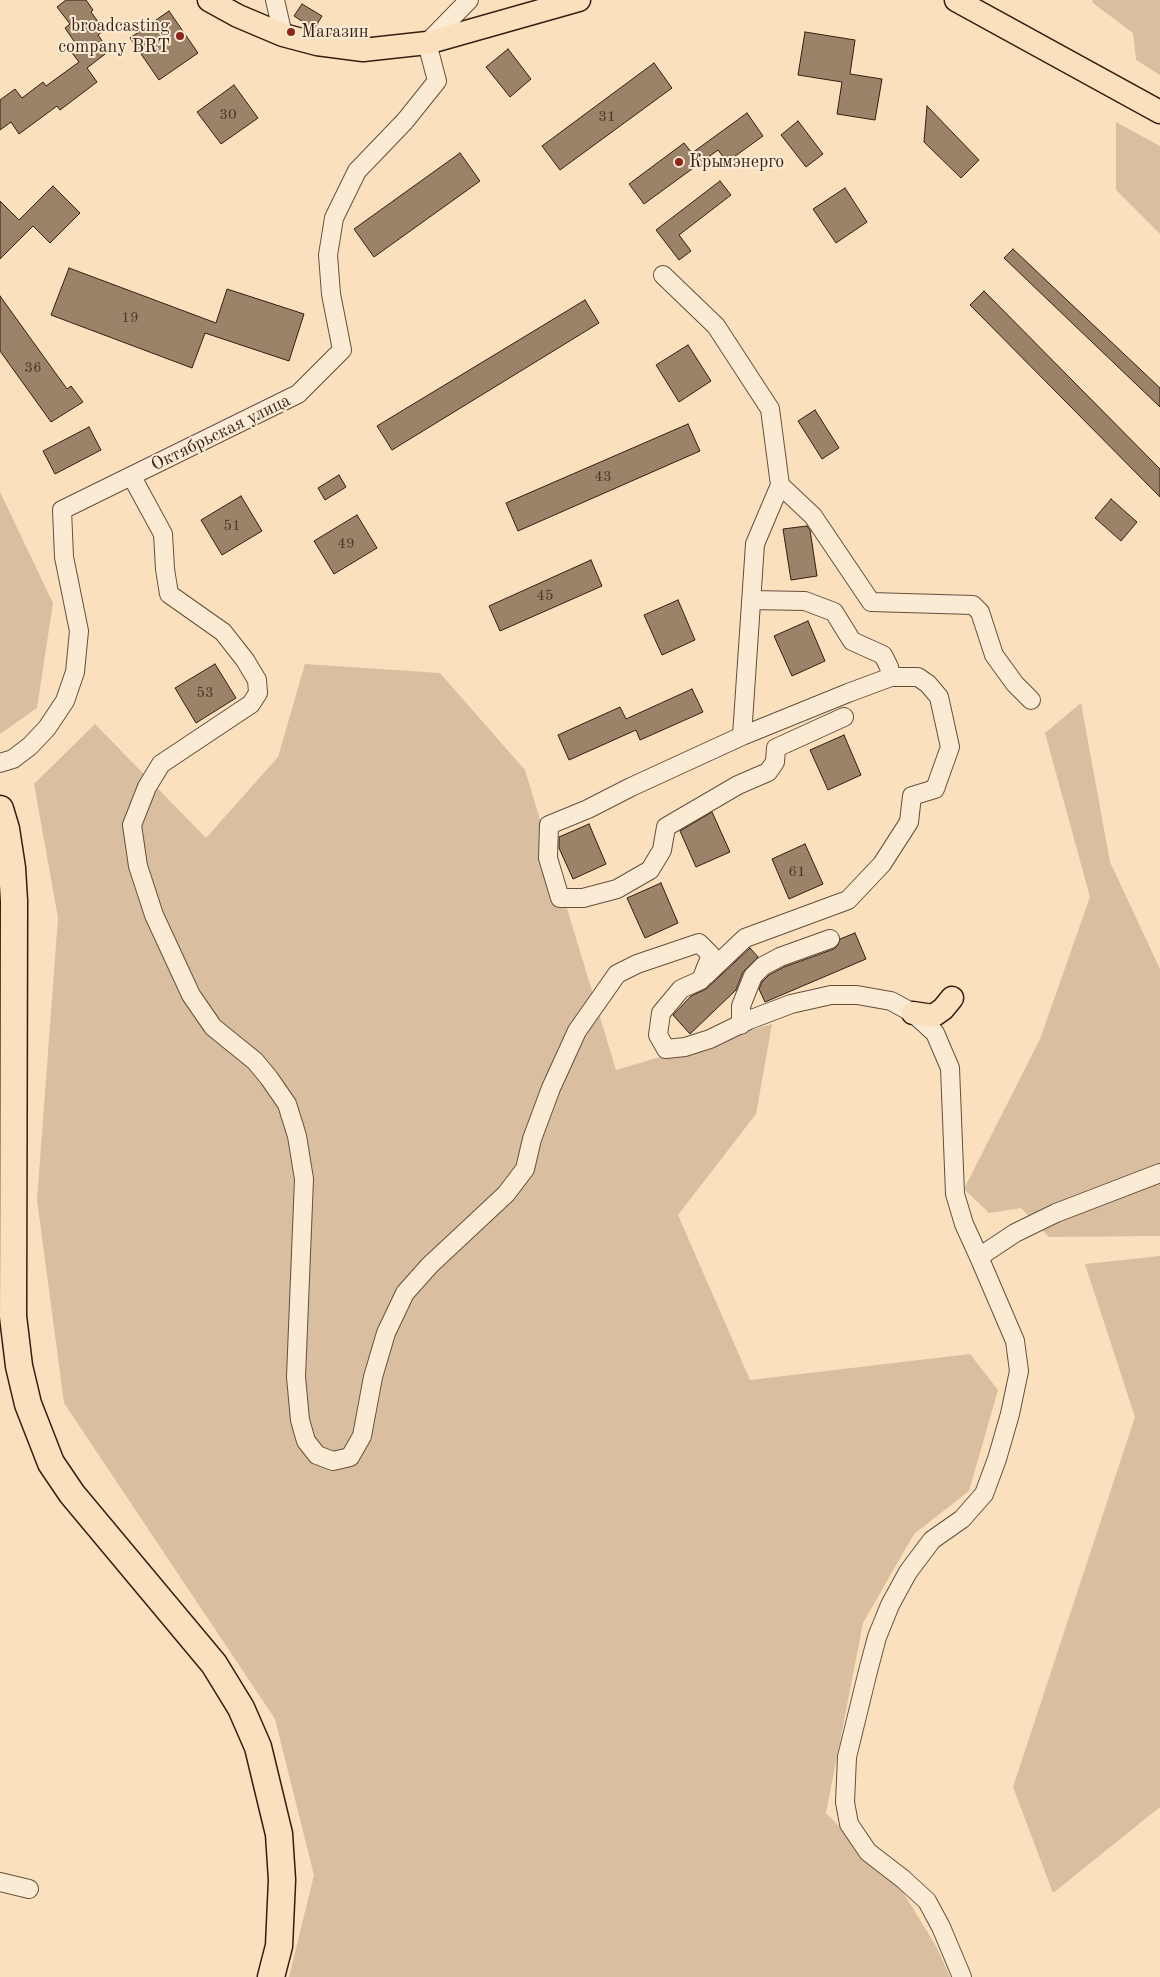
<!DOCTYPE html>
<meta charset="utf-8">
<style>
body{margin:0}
canvas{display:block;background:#fbe0bd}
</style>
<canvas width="1160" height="1977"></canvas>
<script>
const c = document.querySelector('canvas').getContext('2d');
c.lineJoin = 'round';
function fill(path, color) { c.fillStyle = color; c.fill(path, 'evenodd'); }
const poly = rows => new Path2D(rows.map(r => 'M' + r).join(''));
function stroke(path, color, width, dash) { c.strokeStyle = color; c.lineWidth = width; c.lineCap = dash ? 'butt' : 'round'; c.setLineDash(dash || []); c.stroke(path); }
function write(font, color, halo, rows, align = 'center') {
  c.font = font + ' "Old Standard TT",serif'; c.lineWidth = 4; c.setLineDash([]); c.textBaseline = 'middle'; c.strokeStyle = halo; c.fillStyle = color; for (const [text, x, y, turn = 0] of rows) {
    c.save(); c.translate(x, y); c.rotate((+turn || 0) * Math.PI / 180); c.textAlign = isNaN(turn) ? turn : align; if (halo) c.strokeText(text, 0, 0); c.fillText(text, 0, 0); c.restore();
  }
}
fill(poly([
 [1092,0,1160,0,1160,75,1136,60,1133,33,1093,3],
 [1116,122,1160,146,1160,234,1116,190],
 [0,492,53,603,37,708,0,734],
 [305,664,440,673,525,770,616,1070,772,1024,756,1114,678,1215,750,1380,970,1354,998,1390,969,1491,914,1534,863,1623,826,1813,900,1887,937,1948,950,1977,289,1977,314,1875,275,1719,64,1403,37,1200,58,918,34,784,95,724,206,838,278,757],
 [1081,703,1110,862,1160,969,1160,1236,1049,1237,1021,1208,989,1213,964,1189,1040,1039,1090,897,1045,733],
 [1160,1256,1160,1807,1053,1893,1013,1787,1135,1417,1085,1264]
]), '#d9bfa0');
const building = poly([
 [66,0,86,0,93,10,91,12,104,30,98,35,109,51,87,68,97,82,60,110,57,106,19,134,11,122,0,130,0,100,15,89,22,98,43,82,46,86,79,62,69,49,76,44,65,28,70,24,57,7,66,0],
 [302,4,322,16,314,29,294,16,302,4],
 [169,11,198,53,159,80,130,38,169,11],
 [805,32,855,40,850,74,882,79,875,120,837,114,842,82,798,75,805,32],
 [508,49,531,79,510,97,486,67,508,49],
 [654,63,672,88,560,170,542,146,654,63],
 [234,85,258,118,221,144,197,112,234,85],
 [927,106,979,160,961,178,924,142,927,106],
 [747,113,763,136,727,162,718,150,644,204,629,184,684,143,692,153,747,113],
 [798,121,823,154,806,167,781,135,798,121],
 [460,153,480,181,374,257,354,229,460,153],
 [720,181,731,195,679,235,691,251,679,260,656,230,720,181],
 [53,186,80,213,50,243,33,226,0,259,0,201,19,220,53,186],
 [845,188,867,222,836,243,813,209,845,188],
 [1013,249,1160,388,1160,407,1004,258,1013,249],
 [69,268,216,323,227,289,304,314,289,361,205,333,192,368,51,315,69,268],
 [984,291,1160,469,1160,497,970,305,984,291],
 [0,296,67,389,71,386,83,402,51,422,0,351,0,296],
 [585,300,599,323,392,450,377,426,585,300],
 [688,345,711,381,679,402,656,365,688,345],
 [815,410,839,448,822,459,798,421,815,410],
 [688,424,700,451,518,531,506,503,688,424],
 [89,427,101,450,55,474,43,451,89,427],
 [339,475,346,487,325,500,318,488,339,475],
 [241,496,262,531,222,555,201,520,241,496],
 [1111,499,1137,522,1121,541,1095,518,1111,499],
 [357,515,377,548,334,574,314,541,357,515],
 [807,526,810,530,817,576,791,580,783,529,807,526],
 [591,560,602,586,500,631,489,606,591,560],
 [678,600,695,640,662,655,644,615,678,600],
 [808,621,825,661,792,676,774,636,808,621],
 [215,664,236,698,196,723,175,688,215,664],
 [692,689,703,712,640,740,636,730,569,760,558,735,620,707,626,719,692,689],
 [844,735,861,775,828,790,810,750,844,735],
 [712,812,730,852,696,867,680,831,712,812],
 [589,824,606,864,573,879,559,848,559,837,589,824],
 [805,844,823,884,789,899,772,859,805,844],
 [661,883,678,923,645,938,627,898,661,883],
 [855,933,866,959,765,1002,759,989,762,982,769,975,784,967,834,949,838,945,840,939,855,933],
 [750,948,758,957,743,972,736,990,690,1034,673,1015,691,996,706,989,750,948]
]);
fill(building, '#9b836a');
stroke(building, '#331f11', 1);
const minor = poly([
 [275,0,283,35],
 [663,275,716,326,770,409,780,485,755,544,742,736,631,787,588,809,549,825,548,858,560,898,583,898,617,889,650,870,662,850,666,827,738,785,768,772,775,762,776,748,844,717],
 [132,477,163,534,165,569,169,594,223,632,245,660,257,680,258,693,251,704,161,764,147,787,132,825,138,866,154,915,191,995,213,1027,255,1061,269,1078,287,1104,297,1136,304,1179,296,1377,300,1420,306,1441,317,1455,333,1461,350,1457,362,1436,373,1377,386,1333,405,1293,430,1265,506,1194,525,1169,532,1139,551,1088,577,1031,617,974,637,964,699,943,711,955,701,980,681,989,661,1013,658,1035,666,1049,685,1047,710,1039,749,1020,791,1004,831,995,857,995,891,1001,913,1013,935,1033,950,1068,955,1194,964,1224,979,1257],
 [780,485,813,516,871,602,973,605,980,612,994,655,1015,684,1031,700],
 [742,736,848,693,891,677,889,667,883,655,852,641,834,612,805,601,751,600],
 [0,763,13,759,30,746,47,728,65,701,75,672,79,631,64,557,62,510,298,394,342,350,331,294,328,255,334,218,357,171,405,121,437,81,427,43,469,0],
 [705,976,745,938,848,900,882,864,909,822,912,796,935,789,950,747,939,697,928,684,918,677,891,677],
 [741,1025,741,1006,753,976,763,966,780,957,830,939],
 [0,1882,29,1889],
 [962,1977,941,1927,927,1901,903,1879,868,1852,849,1824,845,1802,847,1757,868,1671,877,1637,890,1605,908,1572,932,1540,962,1519,984,1494,997,1459,1010,1414,1019,1371,1015,1341,979,1257,1015,1233,1056,1213,1160,1173]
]);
const major = poly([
 [209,0,238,16,283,35,317,44,363,50,427,43,579,0],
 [956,0,1160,112],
 [913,1013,933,1016,943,1009,952,998]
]);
const highway = poly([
 [0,809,6,829,12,868,14,901,13,1316,19,1366,28,1404,51,1463,72,1494,214,1664,241,1708,258,1747,279,1834,282,1880,279,1946,271,1977]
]);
stroke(minor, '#654f3c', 20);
stroke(major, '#331f11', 25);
stroke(highway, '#331f11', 29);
stroke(minor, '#fcebd4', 18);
stroke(major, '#fbe0bd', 22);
stroke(highway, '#fbe0bd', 26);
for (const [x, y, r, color] of [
 [291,32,5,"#8f2418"],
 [180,36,5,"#8f2418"],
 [679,162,5,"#8f2418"]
]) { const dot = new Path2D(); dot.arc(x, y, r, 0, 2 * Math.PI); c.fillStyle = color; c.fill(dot); stroke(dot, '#fcebd4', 2); }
write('15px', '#4d3827', null, [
 ["30",228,115],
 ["31",607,117],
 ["19",130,318],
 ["36",33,368],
 ["43",603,477],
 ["51",232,526],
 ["49",346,544],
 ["45",545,596],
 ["53",205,693],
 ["61",797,872]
]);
write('18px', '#331f11', '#fcebd4', [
 ["broadcasting",170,26,"right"],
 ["company BRT",170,47,"right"],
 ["Магазин",301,32],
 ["Крымэнерго",689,162]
], 'left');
write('18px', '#331f11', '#fcebd4', [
 ["Октябрьская улица",221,433,-26]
]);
</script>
